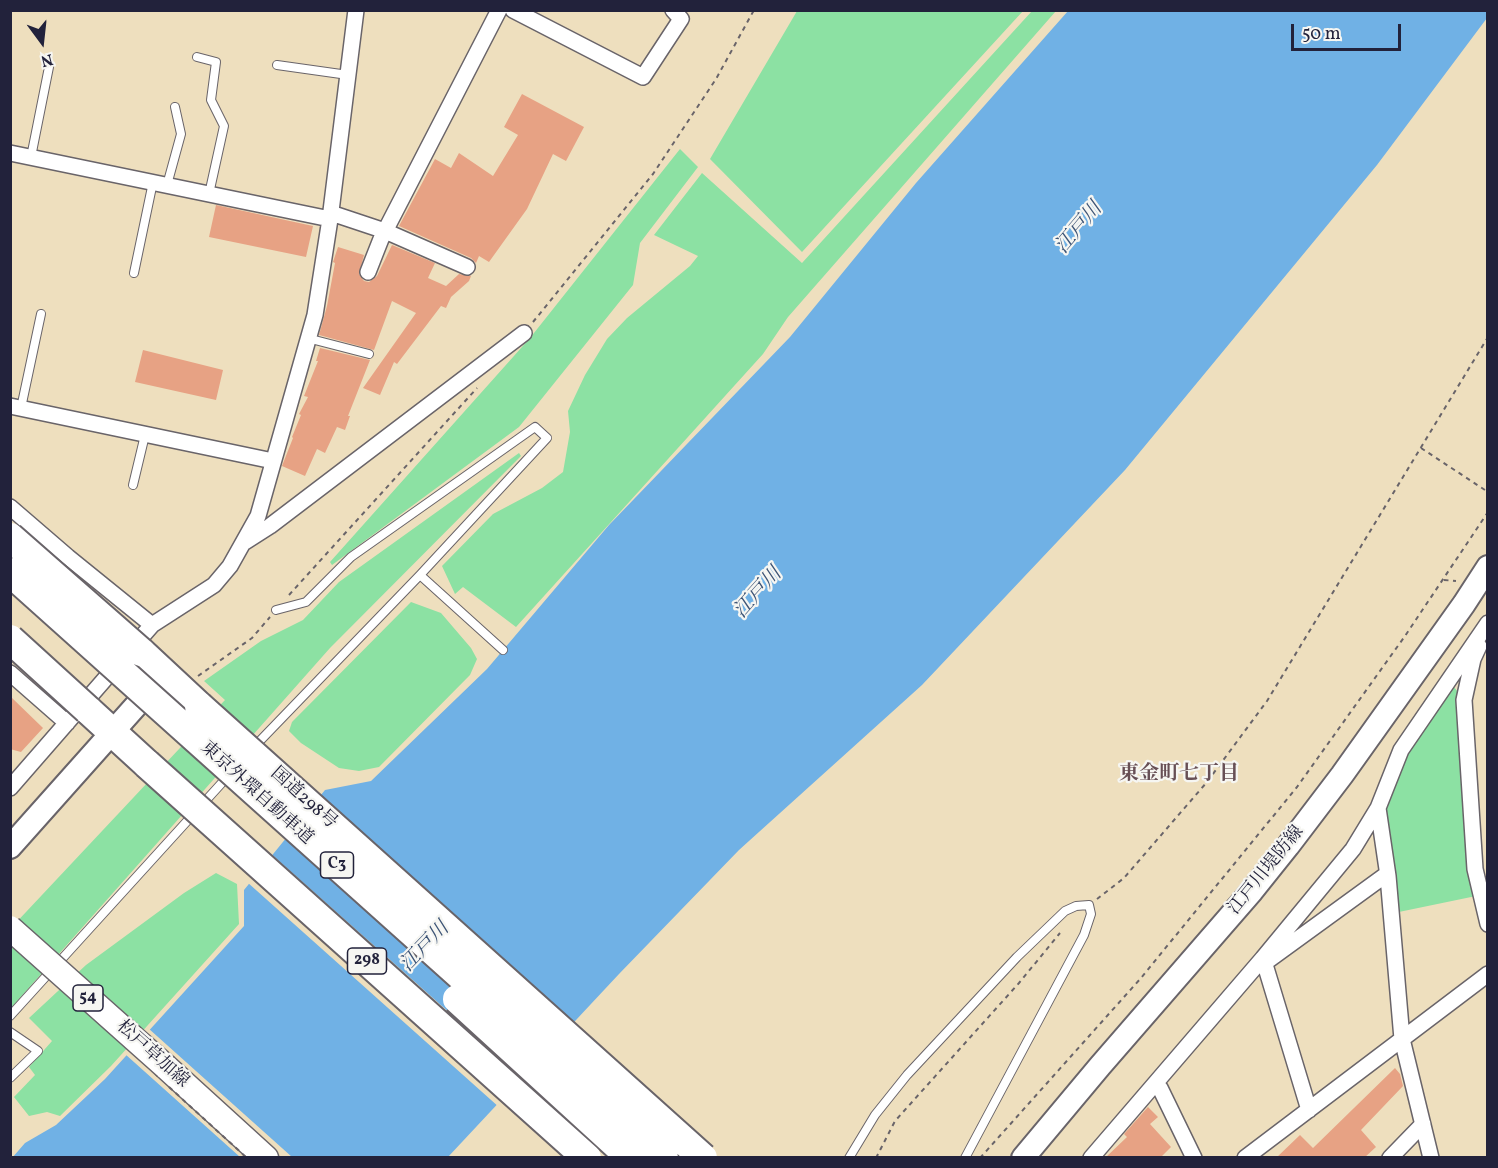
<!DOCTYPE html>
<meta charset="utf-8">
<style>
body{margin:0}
#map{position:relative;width:1498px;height:1168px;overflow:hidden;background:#eedfbe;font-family:Vollkorn,serif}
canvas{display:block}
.frame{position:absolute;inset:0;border:12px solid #22223b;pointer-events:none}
.north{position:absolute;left:12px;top:12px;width:60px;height:60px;-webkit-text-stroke:4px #f6f6f2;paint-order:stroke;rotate:165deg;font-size:16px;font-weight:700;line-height:24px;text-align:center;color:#22223b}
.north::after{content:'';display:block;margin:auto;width:21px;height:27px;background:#22223b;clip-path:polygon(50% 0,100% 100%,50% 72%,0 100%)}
.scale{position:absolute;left:1291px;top:24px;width:110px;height:27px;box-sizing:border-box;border:3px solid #22223b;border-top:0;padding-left:8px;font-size:18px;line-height:21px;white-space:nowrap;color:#22223b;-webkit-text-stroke:4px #f6f6f2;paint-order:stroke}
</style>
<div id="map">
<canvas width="1498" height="1168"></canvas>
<div class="frame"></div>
<div class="north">N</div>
<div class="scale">50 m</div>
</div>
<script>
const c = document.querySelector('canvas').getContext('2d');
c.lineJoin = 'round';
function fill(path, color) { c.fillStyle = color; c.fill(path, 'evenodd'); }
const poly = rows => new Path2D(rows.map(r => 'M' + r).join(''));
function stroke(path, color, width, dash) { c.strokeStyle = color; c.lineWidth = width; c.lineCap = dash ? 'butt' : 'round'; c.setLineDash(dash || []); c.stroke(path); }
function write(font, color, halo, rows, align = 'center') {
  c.font = font + ' Vollkorn,"Noto Serif JP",serif'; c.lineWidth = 4.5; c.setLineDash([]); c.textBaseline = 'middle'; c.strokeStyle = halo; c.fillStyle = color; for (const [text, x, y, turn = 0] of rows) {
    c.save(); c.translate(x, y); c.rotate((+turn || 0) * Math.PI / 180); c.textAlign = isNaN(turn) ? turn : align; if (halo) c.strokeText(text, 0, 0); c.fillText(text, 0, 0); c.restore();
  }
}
fill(poly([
 [797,11,1023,11,802,252,710,159],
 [1032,11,1056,11,788,317,763,354,516,627,463,587,455,594,442,566,493,514,542,488,563,472,570,432,568,411,585,375,607,339,627,318,690,266,698,256,654,235,702,173,802,263],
 [680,149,698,167,640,243,633,285,519,427,332,565,330,562,530,338],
 [519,453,521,456,330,648,11,1008,11,928,225,700,204,681,261,641,303,620,339,582],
 [411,602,441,613,471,648,477,659,470,675,379,767,359,771,339,768,301,743,289,731,292,722],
 [1452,685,1459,693,1476,896,1394,913,1384,809,1403,756],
 [216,873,237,884,239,924,111,1066,60,1116,47,1112,29,1116,14,1097,35,1075,29,1067,52,1041,29,1018,86,965,184,893]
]), '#8ce1a3');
fill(poly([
 [1068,11,1487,11,1487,18,1377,165,1125,470,922,685,739,850,619,974,448,1157,12,1158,25,1143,56,1125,105,1079,244,926,244,890,325,790,371,781,487,669,609,525,790,337,916,183]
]), '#70b1e5');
fill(poly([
 [270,853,525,1080,500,1108,247,882],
 [148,1028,292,1157,240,1157,125,1054]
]), '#eedfbe');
fill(poly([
 [522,94,584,127,566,161,553,154,527,209,489,262,479,256,476,263,471,258,399,226,435,159,451,168,459,153,493,176,518,135,504,127],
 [216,205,313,226,306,257,209,237],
 [392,245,435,263,428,278,446,286,459,274,471,276,469,281,451,297,446,308,441,306,397,364,394,362,380,395,363,388,416,313,392,301,374,350,319,335,327,306,335,263,333,262,338,247,364,255,359,274,364,281,369,282,377,276],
 [320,348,370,360,348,416,350,416,345,430,337,427,325,453,317,449,305,476,282,466,293,438,292,437,301,415,299,414,308,397,304,396,318,361,316,361],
 [143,350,223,370,216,400,135,382],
 [10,696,43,728,21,752,10,749],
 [1395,1068,1400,1074,1403,1086,1361,1130,1376,1147,1364,1158,1276,1158,1300,1135,1313,1148],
 [1148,1107,1158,1117,1150,1124,1171,1147,1160,1158,1105,1158,1127,1137,1124,1134]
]), '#e7a284');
const lane = poly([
 [197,57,216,62,211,100,224,126,209,194],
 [277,65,348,75],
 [31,157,49,67],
 [167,185,181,134,175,107],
 [134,273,153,182],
 [307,338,369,354],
 [21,408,41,314],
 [133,485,145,435],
 [420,575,503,650],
 [253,748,420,575,547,438,535,427,351,557,306,602,276,610],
 [10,1016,229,775],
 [10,1032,38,1051,10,1078],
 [849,1158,875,1115,907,1075,1017,957,1065,911,1076,906,1089,905,1091,914,1084,935,965,1158]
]);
const street = poly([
 [513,10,643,77,681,19,673,10],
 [10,153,330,219],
 [331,213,385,231,467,267],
 [368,272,381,239,499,10],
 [10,406,273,461],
 [10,507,68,557,152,625],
 [245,542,270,526,524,333],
 [1479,646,1473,659,1464,700,1475,869,1488,924],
 [10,673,67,723],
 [10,788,152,625,214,585,230,566,258,516,315,315,330,219,356,10],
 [1378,808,1388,876,1402,1039,1431,1158],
 [1266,962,1387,874],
 [1155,1084,1160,1088,1194,1158],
 [1309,1110,1263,958,1353,849,1378,808,1401,750,1488,623],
 [1091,1158,1263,958],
 [1245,1158,1488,974],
 [1390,1158,1423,1124]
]);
const secondary = poly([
 [10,847,158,681],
 [1023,1158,1100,1066,1252,891,1288,846,1342,775,1464,604,1488,567]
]);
const primary = poly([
 [166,1067,266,1158]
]);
const highway = poly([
 [141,652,199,706],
 [88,710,147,764]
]);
stroke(lane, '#696469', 10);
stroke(street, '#696469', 18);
stroke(secondary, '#696469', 26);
stroke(primary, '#696469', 27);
stroke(highway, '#696469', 32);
stroke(poly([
 [533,322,653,174,716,79,754,10],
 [1421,448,1488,492],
 [1444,580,1456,581],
 [289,595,477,388],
 [198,676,252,638,270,617],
 [1097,899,1124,878,1207,782,1267,701,1488,337],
 [876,1158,895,1121,1019,983,1060,933],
 [980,1158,1141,978,1297,787,1405,636,1488,512]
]), '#696469', 2, [4.5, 4.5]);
stroke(lane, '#fff', 8);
stroke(street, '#fff', 15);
stroke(secondary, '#fff', 22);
stroke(primary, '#fff', 24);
stroke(highway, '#fff', 28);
const primaryBridge = poly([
 [10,928,166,1067]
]);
const highwayBridge = poly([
 [10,537,141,652],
 [10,572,664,1158],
 [10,639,88,710],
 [199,706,703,1158],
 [147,764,587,1158],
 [457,999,631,1158]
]);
stroke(primaryBridge, '#696469', 27, []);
stroke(highwayBridge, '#696469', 32, []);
stroke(poly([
 [169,1087,247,1158]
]), '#696469', 2, [4.5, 4.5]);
stroke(primaryBridge, '#fff', 24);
stroke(highwayBridge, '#fff', 28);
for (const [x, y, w] of [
 [337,865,33],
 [367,961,39],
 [88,998,30]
]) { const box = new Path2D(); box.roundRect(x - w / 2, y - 13, w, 26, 4.5); c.fillStyle = '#f6f6f2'; c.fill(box); stroke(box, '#22223b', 1.5); }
write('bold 16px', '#22223b', null, [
 ["C3",337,865],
 ["298",367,961],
 ["54",88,998]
]);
write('18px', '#22223b', '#f6f6f2', [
 ["東京外環自動車道",256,794,42],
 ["国道298号",303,799,42],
 ["江戸川堤防線",1267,871,-51],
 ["松戸草加線",152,1055,42]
]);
write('italic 20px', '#3d5476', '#f6f6f2', [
 ["江戸川",1080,229,-50],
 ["江戸川",759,594,-48],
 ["江戸川",426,948,-46]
]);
write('bold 20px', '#674f55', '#f6f6f2', [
 ["東金町七丁目",1179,775]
]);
</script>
